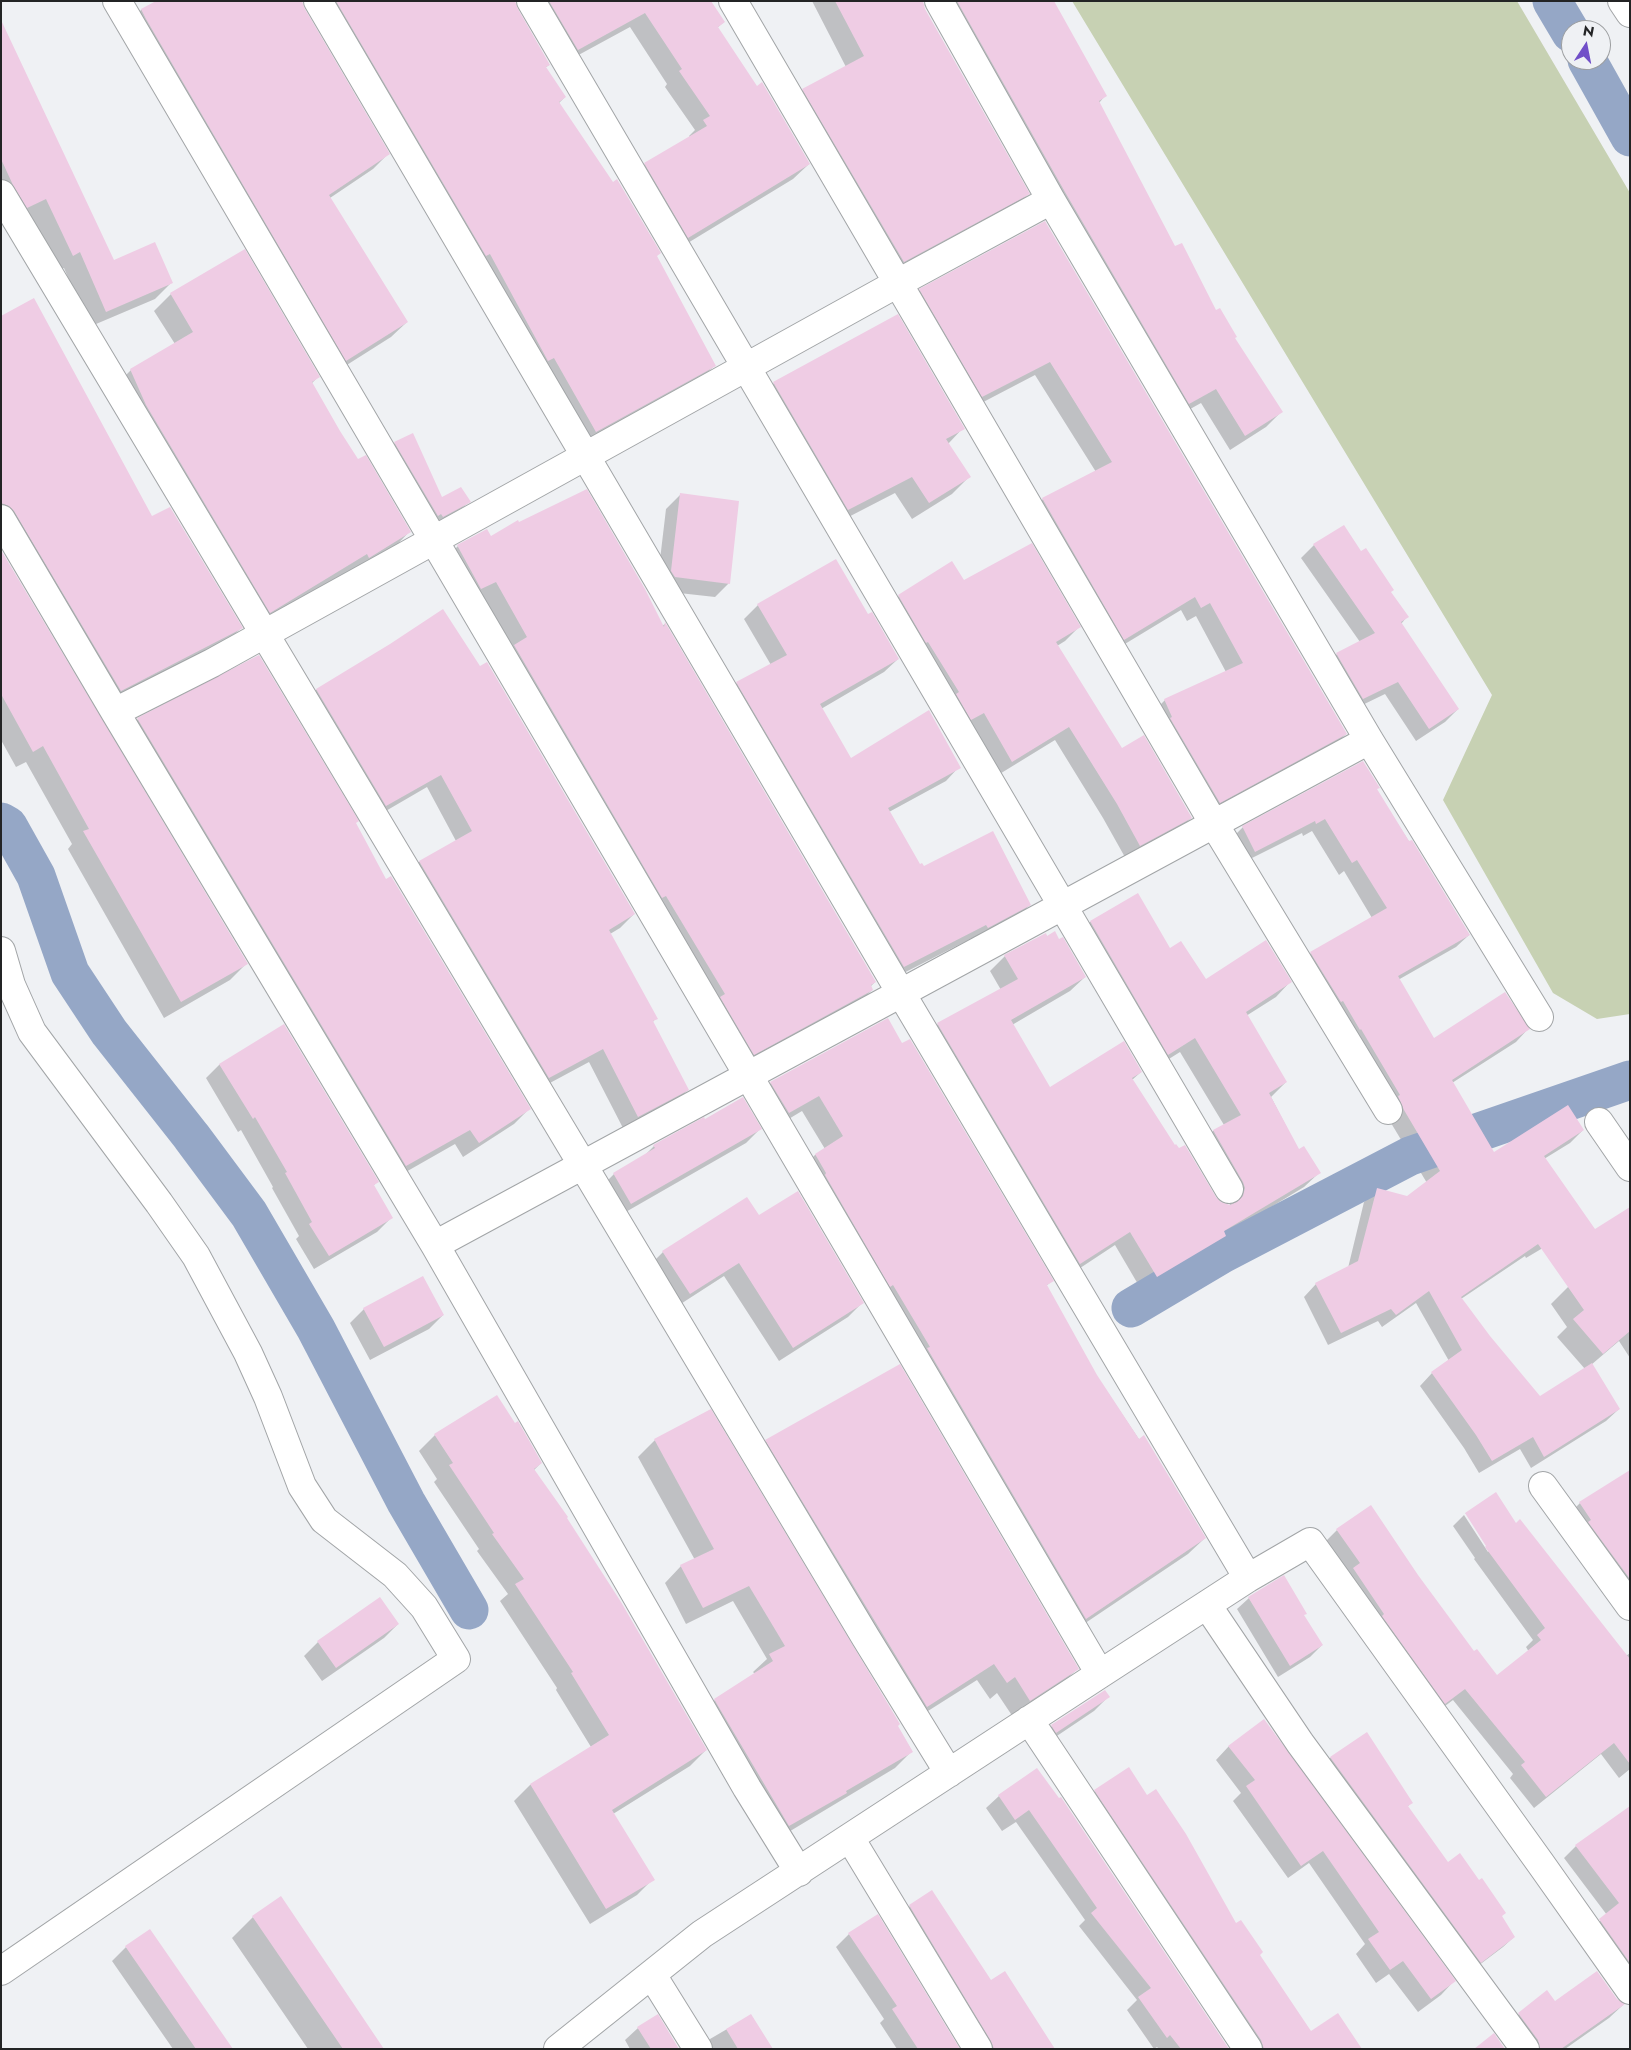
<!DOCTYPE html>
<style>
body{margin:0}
#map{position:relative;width:1631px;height:2050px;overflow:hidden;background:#eff1f4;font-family:Jost,sans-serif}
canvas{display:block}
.frame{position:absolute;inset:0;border:2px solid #232425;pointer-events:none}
.north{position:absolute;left:1561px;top:20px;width:50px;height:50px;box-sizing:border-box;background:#eff1f4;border:1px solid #9d9fa1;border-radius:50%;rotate:11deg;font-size:14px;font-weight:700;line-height:20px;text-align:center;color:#232425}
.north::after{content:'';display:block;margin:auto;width:18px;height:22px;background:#714fc8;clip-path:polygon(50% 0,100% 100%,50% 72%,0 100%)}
</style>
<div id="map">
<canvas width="1631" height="2050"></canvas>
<div class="frame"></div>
<div class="north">N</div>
</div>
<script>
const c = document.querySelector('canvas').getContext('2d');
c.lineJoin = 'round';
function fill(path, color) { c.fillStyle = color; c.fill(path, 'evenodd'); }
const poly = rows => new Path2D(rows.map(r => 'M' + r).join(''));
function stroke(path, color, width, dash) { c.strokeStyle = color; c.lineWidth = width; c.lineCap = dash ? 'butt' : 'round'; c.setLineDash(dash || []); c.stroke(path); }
fill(poly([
 [1072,1,1517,1,1630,193,1630,1014,1597,1019,1553,993,1443,800,1492,695]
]), '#c7d1b3');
fill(poly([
 [159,1,303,9,388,154,373,169,330,198,407,322,391,337,331,375,126,25,141,10],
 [306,1,514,1,516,9,549,65,545,68,565,97,559,103,656,257,714,366,699,381,581,447],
 [519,1,710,1,724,22,717,28,809,164,793,179,673,252,630,179,645,164,690,138,689,136,695,130,665,87,667,84,630,27,562,64],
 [812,1,922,1,924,9,1028,194,1013,209,888,276,788,105,803,90,846,67],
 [928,1,1050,1,1105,96,1099,103,1175,248,1281,412,1266,427,1230,450,1201,403,1174,418],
 [1,23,114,262,171,283,155,299,89,327,64,268,57,271,1,207],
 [1045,223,1346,734,1332,748,1206,816,1151,714,1165,700,1226,672,1196,616,1187,621,1181,610,1110,653,1029,513,1043,499,1096,472,1035,375,968,410,906,304,920,290],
 [171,294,318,377,311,384,357,461,409,532,393,549,352,573,350,570,253,629,114,387,131,370,175,344,154,311],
 [1,317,152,517,241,628,225,644,105,707,1,532],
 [774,383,963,428,948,444,969,477,952,494,912,519,895,493,831,526,757,400],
 [395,443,441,499,469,502,462,508,436,523,388,450],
 [680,495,729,583,715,597,661,591,657,585,666,509],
 [1344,526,1360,553,1407,617,1401,624,1458,709,1445,722,1416,741,1385,694,1350,711,1324,667,1337,654,1360,642,1301,558,1314,545],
 [491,538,662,626,665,624,875,982,870,987,872,990,856,1006,738,1069,442,562,458,546],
 [1,552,246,964,230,980,164,1018,68,849,72,844,26,762,16,767,1,740],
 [836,561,868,616,898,659,884,672,821,709,851,759,959,767,946,781,889,812,920,866,1030,905,1016,918,974,941,972,938,890,980,723,697,737,683,771,665,744,619,758,605],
 [963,581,1079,627,1065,641,1057,646,1122,750,1191,818,1177,832,1126,859,1103,818,1055,740,998,775,885,610,899,596],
 [391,645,634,914,620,928,610,934,656,1018,652,1023,688,1090,674,1103,624,1130,589,1062,535,1091,406,876,419,862,456,841,427,787,372,819,303,704,316,690],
 [258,657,355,823,385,881,529,1109,514,1124,463,1157,455,1144,390,1181,122,735,138,719],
 [1376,790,1469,935,1456,947,1398,980,1434,1040,1528,1029,1516,1042,1452,1083,1494,1154,1583,1130,1570,1143,1544,1159,1573,1230,1526,1258,1525,1256,1461,1299,1489,1337,1540,1397,1585,1369,1557,1337,1567,1327,1551,1304,1568,1287,1622,1258,1630,1267,1630,1358,1619,1341,1591,1365,1619,1409,1606,1421,1531,1468,1520,1449,1479,1473,1464,1448,1420,1386,1432,1373,1449,1361,1416,1303,1382,1327,1378,1321,1328,1345,1304,1297,1316,1284,1348,1268,1364,1202,1377,1190,1407,1197,1427,1183,1391,1123,1386,1110,1298,966,1311,953,1372,918,1344,871,1339,875,1312,831,1303,836,1302,833,1242,863,1230,840,1243,827],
 [1137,895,1170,950,1206,981,1290,982,1276,997,1246,1016,1286,1082,1271,1097,1299,1151,1319,1173,1304,1187,1225,1235,1210,1251,1142,1291,1115,1245,1065,1278,923,1039,938,1024,1001,990,990,971,1005,956,1045,934,1085,977,1070,991,1012,1025,1049,1088,1141,1072,1132,1080,1174,1147,1215,1198,1220,1203,1230,1206,1228,1197,1199,1146,1213,1131,1224,1125,1180,1052,1153,1069,1076,937,1090,922],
 [902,1045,1052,1281,1046,1286,1096,1375,1205,1538,1188,1554,1069,1634,799,1171,815,1155,825,1149,802,1111,772,1129,755,1099,771,1083],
 [220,1064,377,1182,373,1186,391,1218,377,1232,314,1269,296,1239,299,1236,272,1188,273,1187,241,1130,238,1132,206,1078],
 [703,1119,760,1129,746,1143,617,1217,600,1188,614,1174,643,1157,654,1146],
 [759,1217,862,1303,848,1317,779,1361,724,1276,676,1307,649,1266,663,1252],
 [364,1309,443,1315,429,1329,370,1360,350,1323],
 [710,1410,912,1751,895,1768,772,1842,698,1716,715,1700,755,1674,753,1672,767,1659,733,1601,686,1624,665,1583,681,1566,695,1560,638,1457,655,1440],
 [435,1435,541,1463,534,1470,565,1518,706,1750,690,1766,613,1814,653,1879,637,1895,590,1924,514,1801,530,1785,591,1747,556,1690,557,1688,500,1601,508,1594,477,1551,479,1549,434,1482,437,1479,419,1451],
 [766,1441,1077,1669,1060,1686,1013,1717,997,1693,990,1699,977,1680,909,1723,749,1458],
 [1606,1487,1630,1539,1630,1607,1568,1515,1580,1503],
 [1496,1494,1516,1526,1626,1656,1630,1653,1630,1769,1619,1778,1601,1754,1534,1808,1510,1778,1513,1774,1453,1700,1433,1715,1325,1542,1337,1530,1474,1653,1497,1677,1529,1652,1526,1647,1533,1640,1474,1559,1475,1558,1453,1526,1464,1515,1488,1552,1490,1550,1467,1514,1465,1514],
 [1249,1598,1303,1616,1322,1645,1310,1657,1278,1677,1237,1609],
 [398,1624,384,1638,322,1681,304,1656,318,1642],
 [1108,1697,1094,1711,1042,1746,1038,1740,1052,1726],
 [1366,1734,1411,1803,1407,1807,1447,1864,1501,1916,1514,1937,1503,1947,1470,1972,1320,1768,1330,1758],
 [1229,1746,1454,1981,1441,1995,1418,2012,1389,1974,1376,1983,1356,1954,1365,1944,1309,1863,1288,1878,1233,1801,1241,1793,1216,1760],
 [1037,1769,1228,2049,1159,2049,1157,2047,1154,2049,1127,2010,1137,2000,1079,1926,1085,1920,1016,1822,1002,1831,986,1808,999,1796],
 [1095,1791,1236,1925,1259,1955,1311,2033,1361,2049,1244,2049,1081,1804],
 [1576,1846,1630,1876,1630,1991,1588,1932,1607,1915,1564,1858],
 [910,1906,990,1982,1053,2049,975,2049,897,1919],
 [253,1917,371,2049,308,2049,232,1938],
 [849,1934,958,2049,897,2049,880,2023,884,2019,836,1947],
 [126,1947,231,2049,173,2049,112,1961],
 [1616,2000,1623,2005,1609,2018,1565,2049,1520,2049,1505,2028,1519,2014,1554,2003],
 [751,2015,771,2049,701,2049,710,2039],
 [638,2028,678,2049,630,2049,625,2040]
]), '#0003');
stroke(poly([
 [1552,1,1571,33],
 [1587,60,1630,137],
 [1,822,8,826,36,876,70,973,109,1032,191,1136,249,1214,316,1329,406,1502,469,1610],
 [1131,1308,1222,1254,1410,1156,1630,1080]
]), '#95a7c6', 39);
fill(poly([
 [156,1,302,1,305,9,390,154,329,195,408,322,346,361,146,19,141,9],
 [336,1,515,1,518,9,550,65,546,67,566,97,559,102,613,182,617,179,661,253,657,256,716,366,596,432,554,358,548,361,490,254,486,256],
 [549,1,711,1,725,22,718,27,757,86,762,82,810,164,688,238,644,163,707,126,703,120,710,116,679,71,682,69,645,13,578,50],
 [835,1,923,1,925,9,1030,194,904,262,802,89,864,56],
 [957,1,1054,1,1107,96,1099,101,1175,246,1182,243,1216,310,1220,308,1237,337,1235,338,1283,412,1245,436,1216,389,1189,404,1065,192],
 [1,20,114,260,155,242,173,283,106,312,80,252,73,256,46,199,27,208,13,185,1,159],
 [1045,221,1347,734,1220,803,1170,718,1172,717,1164,699,1243,663,1210,603,1201,608,1195,597,1124,640,1042,498,1112,462,1050,362,982,397,919,289],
 [245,249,320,377,312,382,340,431,358,459,366,455,411,532,369,558,367,554,270,613,146,405,130,369,193,332,170,293],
 [34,298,152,516,170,507,243,628,121,691,14,511,9,506,1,503,1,316],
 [898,314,965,429,946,439,971,477,929,503,912,477,848,510,773,382],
 [413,433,442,497,461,487,471,502,443,517,441,514,438,516,394,442],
 [587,489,645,589,664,627,665,622,876,982,871,985,873,990,754,1055,720,997,725,994,666,896,662,898,514,645,527,637,496,582,481,589,457,545,487,529,491,536,518,520,519,522],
 [680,493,739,501,730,584,675,577,671,571],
 [1344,525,1361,551,1366,548,1394,590,1391,592,1409,617,1401,622,1459,709,1429,729,1398,682,1363,699,1336,653,1375,633,1313,544],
 [1032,543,1081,627,1056,642,1122,748,1144,735,1192,818,1140,846,1117,804,1069,727,1012,762,984,713,971,720,956,694,959,692,928,642,926,643,898,595,952,561,964,580],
 [1,550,248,964,181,1002,83,831,89,829,43,746,33,752,1,694],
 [836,559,868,614,872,612,899,659,820,704,851,758,929,710,961,768,888,808,920,864,922,863,924,866,993,831,1031,905,988,928,986,925,904,967,736,682,787,655,757,604],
 [443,609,480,666,487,662,635,914,609,930,658,1019,653,1021,689,1090,638,1117,603,1049,549,1078,419,861,472,831,441,775,386,806,316,689,390,644],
 [259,655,359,821,356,823,386,879,391,876,531,1109,479,1143,470,1130,406,1166,137,718],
 [1363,761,1380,788,1377,789,1409,841,1412,840,1470,935,1398,976,1434,1038,1505,992,1530,1029,1452,1080,1494,1152,1568,1105,1584,1130,1544,1156,1595,1229,1630,1207,1630,1331,1603,1354,1573,1319,1584,1310,1538,1244,1461,1297,1490,1336,1540,1396,1592,1363,1620,1409,1544,1457,1533,1437,1492,1461,1476,1435,1431,1372,1462,1350,1429,1291,1396,1315,1391,1309,1341,1333,1315,1283,1358,1261,1377,1188,1407,1196,1440,1171,1404,1110,1398,1096,1400,1095,1361,1029,1360,1030,1343,1001,1341,1002,1310,952,1387,908,1357,860,1352,863,1325,819,1316,824,1315,821,1255,852,1242,826],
 [1138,893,1170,948,1181,941,1206,979,1266,940,1292,982,1246,1012,1287,1082,1269,1093,1299,1149,1304,1146,1321,1173,1224,1231,1226,1236,1157,1277,1130,1232,1080,1264,937,1023,1018,979,1004,955,1046,933,1047,936,1055,931,1059,939,1063,937,1086,977,1011,1020,1050,1087,1124,1041,1142,1072,1132,1078,1175,1145,1176,1144,1179,1148,1185,1145,1216,1197,1221,1202,1230,1205,1237,1202,1243,1196,1245,1188,1243,1182,1213,1130,1241,1115,1195,1038,1168,1055,1090,921],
 [888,1018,902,1043,910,1039,1054,1281,1047,1285,1097,1375,1139,1439,1144,1435,1206,1538,1086,1619,927,1348,930,1347,893,1285,890,1287,825,1175,826,1173,815,1154,843,1136,819,1096,789,1113,770,1082],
 [284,1024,379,1182,374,1185,393,1218,329,1256,309,1224,312,1222,285,1173,287,1172,255,1117,253,1119,219,1064],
 [743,1097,762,1129,631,1204,613,1173,655,1148,653,1145,704,1117,705,1119],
 [798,1191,864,1303,793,1348,739,1263,690,1294,662,1251,747,1197,759,1215],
 [423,1276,444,1315,384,1347,363,1308],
 [900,1364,1079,1669,1030,1701,1015,1677,1007,1683,994,1664,927,1707,765,1440],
 [497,1395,515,1423,518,1421,542,1463,534,1469,568,1517,567,1518,621,1602,707,1750,612,1810,655,1880,606,1909,530,1784,609,1735,571,1673,573,1672,515,1584,524,1579,492,1534,494,1533,449,1465,453,1463,434,1434],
 [711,1409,900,1724,898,1726,913,1752,846,1791,847,1793,789,1826,714,1699,773,1661,769,1654,785,1646,749,1586,703,1608,680,1565,714,1549,654,1439],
 [1630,1470,1630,1579,1588,1522,1591,1520,1579,1502],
 [1496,1492,1516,1523,1520,1519,1630,1659,1630,1764,1614,1743,1546,1797,1521,1765,1525,1762,1465,1689,1445,1704,1382,1616,1384,1614,1353,1568,1360,1563,1336,1529,1371,1505,1418,1575,1474,1651,1477,1649,1497,1675,1541,1640,1537,1635,1545,1628,1485,1547,1486,1546,1465,1513],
 [1284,1575,1307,1614,1304,1615,1323,1645,1290,1666,1248,1597],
 [380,1597,399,1624,336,1668,317,1641],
 [1105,1690,1110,1697,1056,1733,1051,1725],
 [1264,1719,1456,1981,1431,1999,1403,1961,1390,1970,1368,1939,1379,1932,1323,1851,1301,1866,1246,1786,1255,1780,1228,1746],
 [1367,1732,1413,1803,1408,1806,1448,1862,1460,1853,1479,1880,1482,1878,1506,1913,1502,1916,1515,1937,1481,1963,1330,1757],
 [1129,1767,1147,1795,1156,1789,1186,1834,1236,1923,1241,1920,1263,1952,1260,1955,1311,2031,1338,2013,1362,2049,1264,2049,1261,2040,1094,1790],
 [1037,1768,1059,1798,1061,1797,1229,2049,1181,2049,1170,2035,1167,2038,1138,1997,1151,1988,1091,1913,1097,1908,1029,1810,1015,1820,998,1795],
 [1630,1806,1630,1963,1599,1919,1619,1903,1575,1845],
 [932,1890,991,1980,1005,1971,1055,2049,994,2049,991,2041,909,1905],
 [281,1896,384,2049,343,2049,252,1916],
 [878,1914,960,2049,918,2049,892,2009,897,2006,848,1933],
 [150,1929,233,2049,196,2049,125,1946],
 [1597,1971,1617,1999,1625,2004,1561,2049,1540,2049,1538,2040,1518,2013,1547,1990,1555,2001],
 [658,2014,679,2049,651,2049,637,2027],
 [751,2014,773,2049,738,2049,726,2029],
 [1494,2033,1505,2049,1474,2049]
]), '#efcce4');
const minor = poly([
 [117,1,1100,1674],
 [318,1,901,993,1248,1578],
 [531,1,1229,1189],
 [733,1,1214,824,1388,1110],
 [939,1,1051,200,1369,740,1539,1017],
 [1622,1,1630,13],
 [1,194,866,1638,949,1773],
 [1,519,115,712,435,1245,747,1788,799,1872],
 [115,712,212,663,898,283,1051,200],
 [1,951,11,985,32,1032,159,1203,196,1256,248,1353,268,1397,302,1486,324,1520,395,1575,424,1607,456,1659,1,1971],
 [1599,1122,1630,1167],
 [435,1245,1369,740],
 [1543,1486,1630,1606],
 [1207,1605,1300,1743,1525,2049],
 [1029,1720,1248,2049],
 [850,1838,978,2049],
 [652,1975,698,2049],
 [558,2049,702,1934,1100,1674,1248,1578,1310,1542,1541,1864,1630,1990]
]);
stroke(minor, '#a2a5a7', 30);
stroke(minor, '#fff', 28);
</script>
